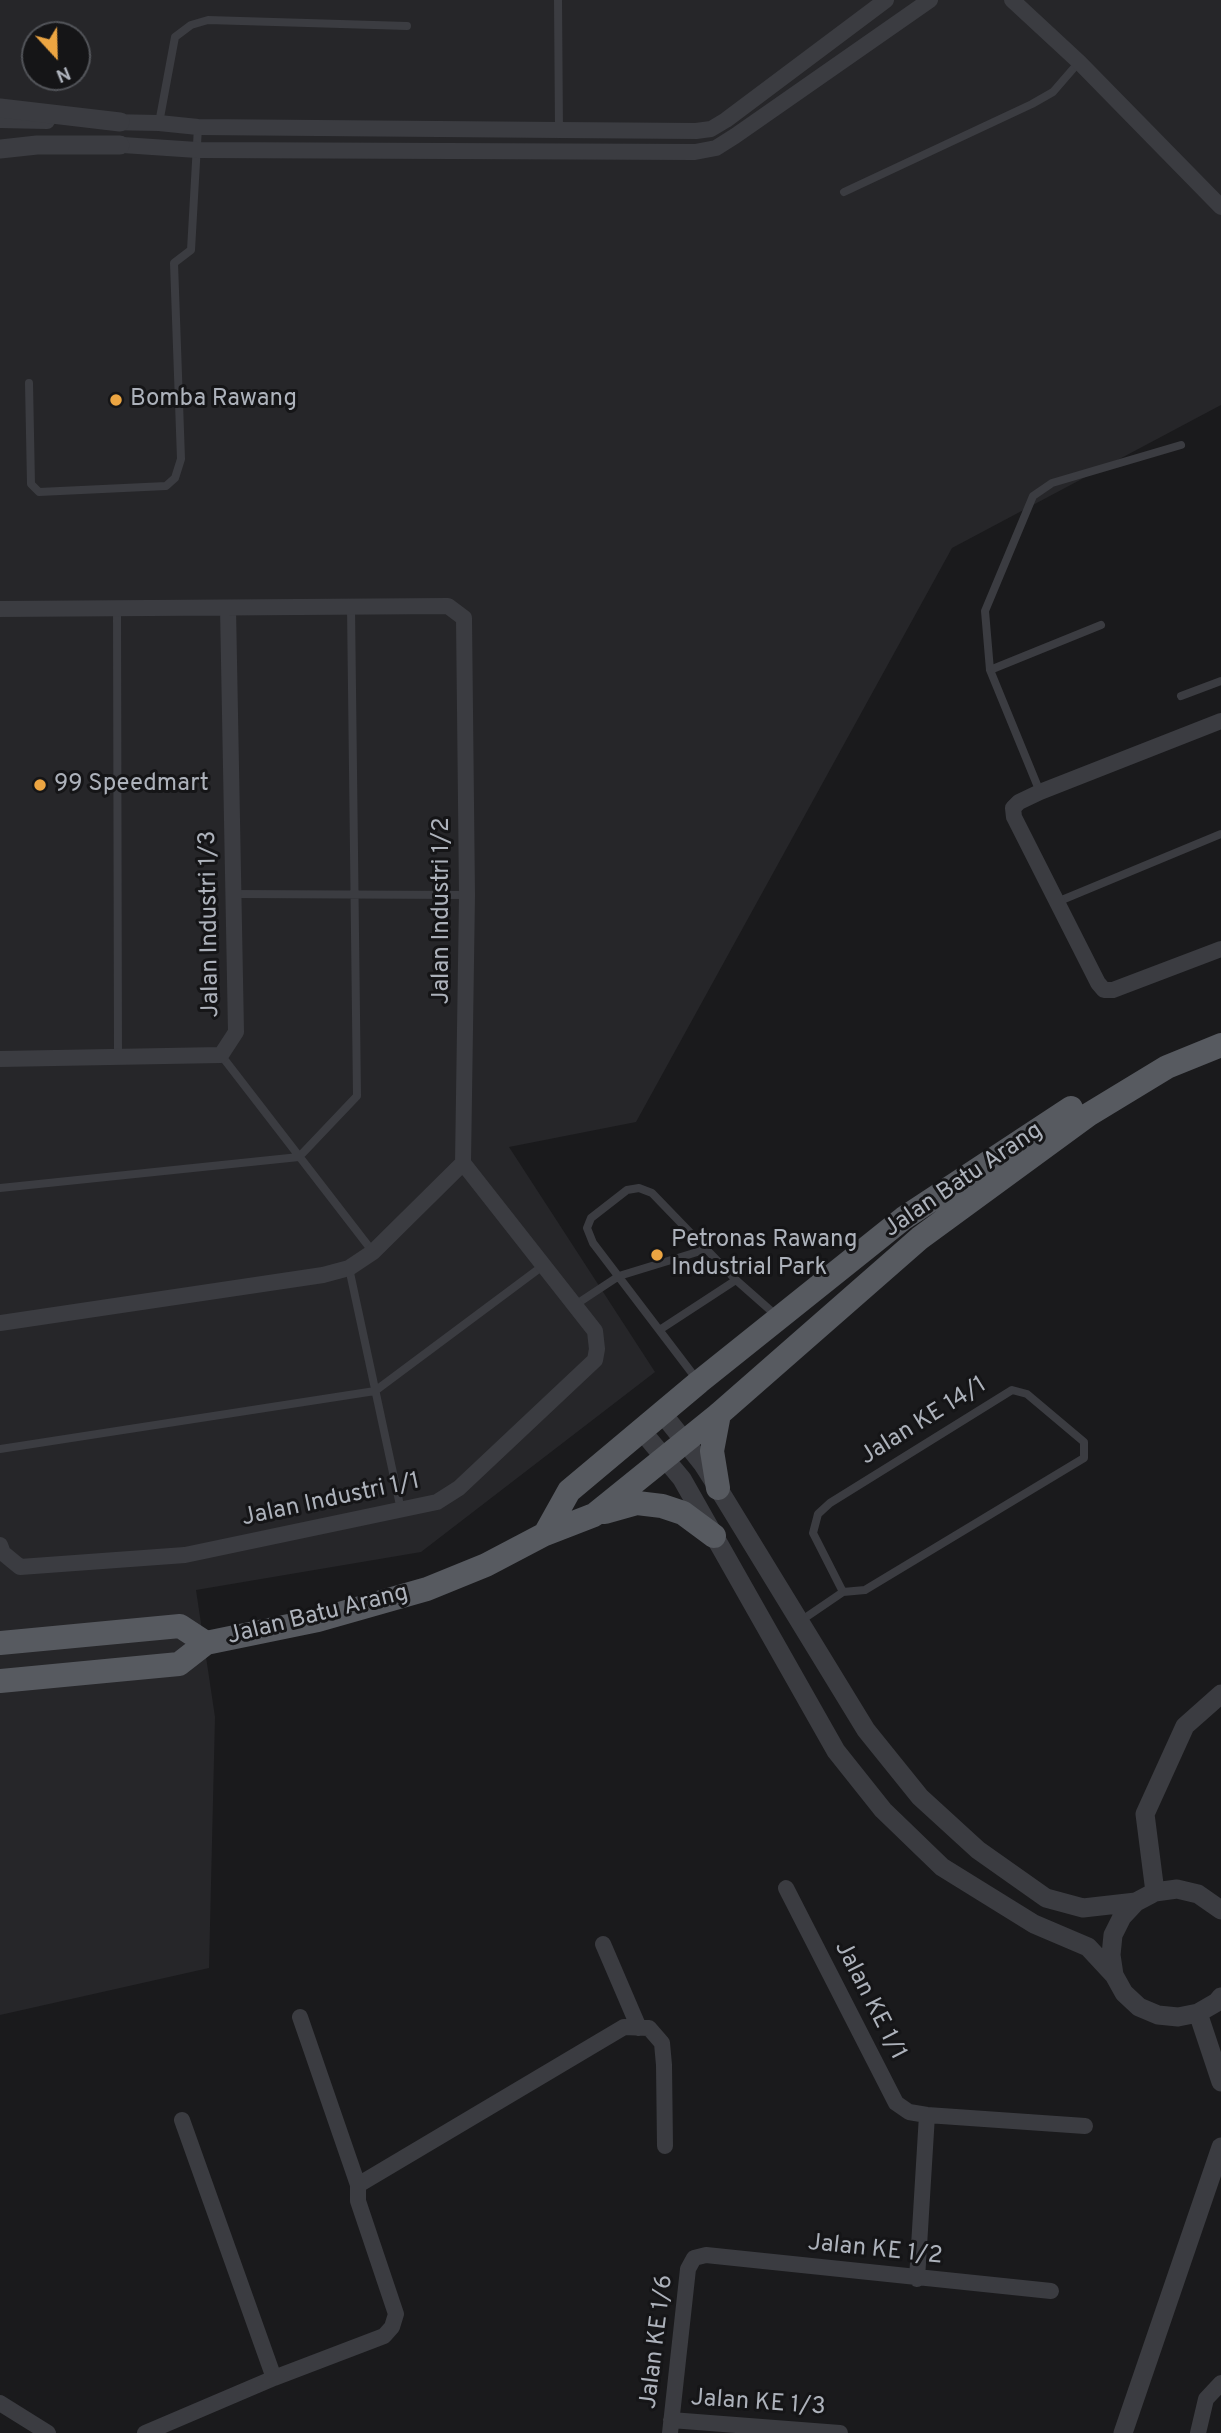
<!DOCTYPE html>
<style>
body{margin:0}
#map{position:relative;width:1221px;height:2433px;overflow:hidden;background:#1a1a1c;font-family:Overpass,sans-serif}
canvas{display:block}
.north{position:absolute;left:21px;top:21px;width:70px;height:70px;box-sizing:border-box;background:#151517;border:2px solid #525459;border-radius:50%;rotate:158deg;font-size:19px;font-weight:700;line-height:28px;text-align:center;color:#adb2bb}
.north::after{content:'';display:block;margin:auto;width:24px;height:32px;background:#eca542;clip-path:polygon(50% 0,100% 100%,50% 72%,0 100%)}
</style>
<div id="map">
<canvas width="1221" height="2433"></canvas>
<div class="north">N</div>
</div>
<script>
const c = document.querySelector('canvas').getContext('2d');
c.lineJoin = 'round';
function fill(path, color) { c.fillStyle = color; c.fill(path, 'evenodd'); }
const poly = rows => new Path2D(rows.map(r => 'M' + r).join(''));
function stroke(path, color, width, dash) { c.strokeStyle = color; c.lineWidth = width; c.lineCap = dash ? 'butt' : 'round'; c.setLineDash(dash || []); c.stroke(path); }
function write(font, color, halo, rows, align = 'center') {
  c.font = font + ' Overpass,sans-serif'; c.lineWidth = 6; c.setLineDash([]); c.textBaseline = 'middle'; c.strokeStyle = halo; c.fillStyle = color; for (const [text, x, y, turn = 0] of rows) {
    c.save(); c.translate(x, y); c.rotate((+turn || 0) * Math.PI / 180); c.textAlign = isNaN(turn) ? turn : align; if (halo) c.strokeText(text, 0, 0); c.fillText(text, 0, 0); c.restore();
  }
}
fill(poly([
 [0,0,1221,0,1221,405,952,548,636,1122,509,1147,655,1372,421,1552,196,1590,215,1717,209,1968,0,2015],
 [35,35,77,35,77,77,35,77]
]), '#262629');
stroke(poly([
 [558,0,559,130],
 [159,123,175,37,191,25,208,20,407,26],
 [844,192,1032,104,1053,92,1079,62],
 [29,383,31,484,39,492,166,486,175,478,181,459,174,263,191,250,198,127],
 [117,609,118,1057],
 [990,670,1101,625],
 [1181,696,1221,681],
 [1040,792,990,670,985,611,1033,496,1052,483,1181,445],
 [233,894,467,895],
 [1057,902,1221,834],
 [221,1055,373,1252],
 [0,1188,299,1157,357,1096,351,607],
 [349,1268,401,1510],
 [575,1305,619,1276,707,1249],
 [661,1329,736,1280],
 [698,1381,593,1243,587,1228,591,1218,627,1190,639,1188,652,1193,736,1280,778,1317],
 [0,1449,375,1391,544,1265],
 [799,1622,843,1592,865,1590,1084,1458,1084,1442,1027,1394,1012,1390,830,1503,818,1514,813,1533,843,1592]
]), '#3b3c41', 8);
stroke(poly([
 [1012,0,1079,62,1221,207],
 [0,120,47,121],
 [107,122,159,123,198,127,559,130,696,131,711,129,726,120,886,0],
 [108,144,197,150,695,152,716,148,735,136,930,0],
 [0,609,448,606,464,618,467,895,463,1163,373,1252,349,1268,323,1275,0,1323],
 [1221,721,1040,792,1019,802,1013,808,1014,817,1057,902,1098,983,1104,990,1113,990,1221,949],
 [0,1059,221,1055,236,1032,228,608],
 [0,1545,3,1553,20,1567,185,1555,437,1502,459,1488,595,1360,597,1349,595,1331,463,1163],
 [786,1888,896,2103,909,2112,927,2115,1085,2126],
 [603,1944,639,2028],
 [182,2120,274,2378],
 [358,2185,624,2027,649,2028,662,2043,664,2065,665,2146],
 [917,2279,927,2115],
 [0,2403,48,2433],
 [671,2420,840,2433],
 [145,2433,274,2378,384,2336,392,2327,396,2314,358,2201,358,2185,300,2017],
 [670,2433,688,2269,694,2258,706,2255,1051,2291],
 [1198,2433,1206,2399,1221,2383]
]), '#3b3c41', 16);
stroke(poly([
 [0,108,120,122],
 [0,149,37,145,120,145],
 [662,1413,702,1463,718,1488,866,1730,920,1797,978,1850,1046,1898,1083,1908,1136,1902],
 [642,1431,682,1479,836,1751,883,1810,942,1867,1034,1924,1088,1947,1114,1975],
 [1155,1892,1145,1814,1185,1726,1221,1694],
 [1221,1910,1198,1894,1177,1889,1155,1892,1136,1902,1122,1917,1113,1935,1111,1955,1114,1975,1124,1993,1139,2007,1158,2015,1178,2017,1198,2013,1217,2002,1221,1997],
 [1198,2013,1221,2082],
 [1123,2433,1221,2147]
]), '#3b3c41', 19);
stroke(poly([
 [718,1488,712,1451,719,1414],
 [605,1512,637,1503,662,1506,683,1513,714,1536],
 [545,1534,569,1491,699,1382,904,1218,1071,1108],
 [0,1643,180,1626,206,1643,318,1620,427,1589,486,1565,545,1534,594,1515,719,1414,920,1238,1088,1115,1167,1067,1221,1045],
 [0,1681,179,1664,206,1643]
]), '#575a60', 24);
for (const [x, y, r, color] of [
 [116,400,7,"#eca542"],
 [40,785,7,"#eca542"],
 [657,1255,7,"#eca542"]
]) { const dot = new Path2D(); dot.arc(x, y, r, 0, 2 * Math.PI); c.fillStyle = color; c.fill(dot); stroke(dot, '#151517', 2.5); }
write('24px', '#adb2bb', '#151517', [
 ["Bomba Rawang",130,400],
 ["99 Speedmart",54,785],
 ["Petronas Rawang",671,1241],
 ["Industrial Park",671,1269]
], 'left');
write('24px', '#adb2bb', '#151517', [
 ["Jalan Industri 1/2",443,911,-90],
 ["Jalan Industri 1/3",211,924,-91],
 ["Jalan Batu Arang",964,1181,-34],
 ["Jalan KE 14/1",924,1422,-32],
 ["Jalan Industri 1/1",331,1501,-12],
 ["Jalan Batu Arang",318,1616,-14],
 ["Jalan KE 1/1",869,2001,63],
 ["Jalan KE 1/2",875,2251,6],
 ["Jalan KE 1/6",658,2342,-83],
 ["Jalan KE 1/3",758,2404,4]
]);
</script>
